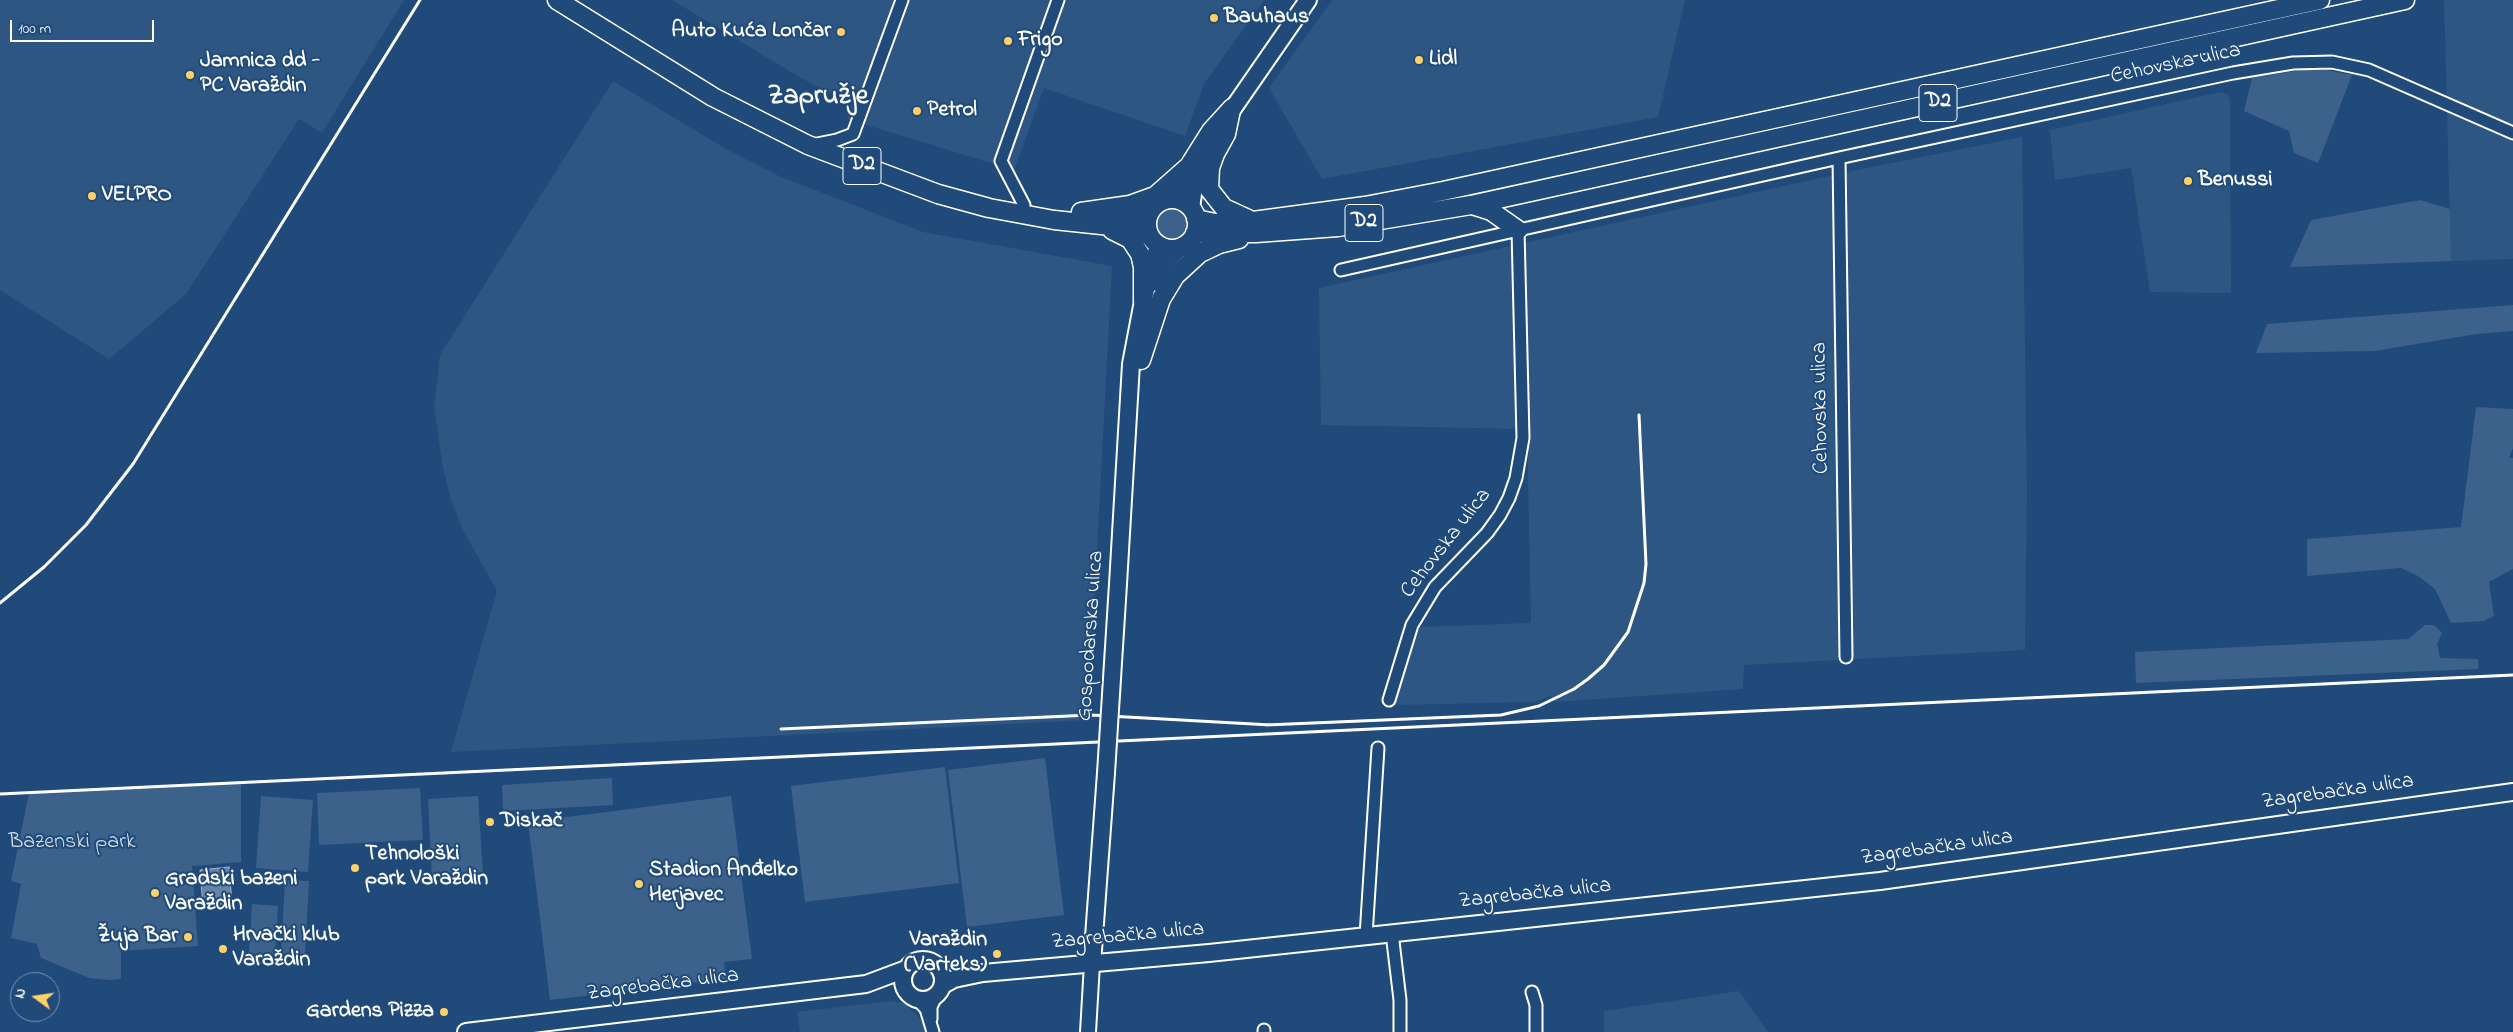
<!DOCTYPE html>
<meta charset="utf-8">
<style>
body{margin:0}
#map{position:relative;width:2513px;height:1032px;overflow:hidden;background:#1f4a7a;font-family:"Indie Flower",sans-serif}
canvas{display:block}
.north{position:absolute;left:10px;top:972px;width:50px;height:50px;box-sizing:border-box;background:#1f4a7a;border:1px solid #7992af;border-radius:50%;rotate:284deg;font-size:14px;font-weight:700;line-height:20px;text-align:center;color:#fff}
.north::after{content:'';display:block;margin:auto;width:18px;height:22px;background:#ffd166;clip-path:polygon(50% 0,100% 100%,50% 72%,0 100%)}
.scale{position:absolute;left:10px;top:20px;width:144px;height:22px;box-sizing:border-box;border:2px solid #fff;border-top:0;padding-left:6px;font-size:15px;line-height:18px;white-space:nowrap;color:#fff;-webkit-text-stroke:4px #1f4a7a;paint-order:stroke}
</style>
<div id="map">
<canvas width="2513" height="1032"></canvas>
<div class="north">N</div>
<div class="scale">100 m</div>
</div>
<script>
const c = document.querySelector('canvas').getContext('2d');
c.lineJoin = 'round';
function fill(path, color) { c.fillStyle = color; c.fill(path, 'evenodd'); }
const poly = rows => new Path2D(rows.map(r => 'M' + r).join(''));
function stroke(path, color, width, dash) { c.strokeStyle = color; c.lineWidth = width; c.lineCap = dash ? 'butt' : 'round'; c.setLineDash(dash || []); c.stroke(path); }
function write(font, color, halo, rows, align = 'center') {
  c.font = font + ' "Indie Flower",sans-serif'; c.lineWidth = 4; c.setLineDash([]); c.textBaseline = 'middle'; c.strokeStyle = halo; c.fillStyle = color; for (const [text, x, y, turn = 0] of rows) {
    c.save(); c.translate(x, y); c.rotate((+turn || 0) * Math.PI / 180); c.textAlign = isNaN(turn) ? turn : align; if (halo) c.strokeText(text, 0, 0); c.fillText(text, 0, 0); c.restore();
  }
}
fill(poly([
 [0,0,404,0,322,133,299,119,186,294,109,359,0,290],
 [672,0,1264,0,1204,84,1185,136,1044,88,1014,170,847,119,852,104,799,77],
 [1332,0,1685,0,1658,117,1322,179,1269,88],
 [2444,0,2513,0,2513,259,2451,261],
 [613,81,726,149,779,176,923,232,1112,266,1088,720,451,752,497,591,463,530,451,500,443,468,434,407,440,355],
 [2220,92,2227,94,2230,99,2231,293,2150,292,2131,168,2055,180,2050,130],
 [2022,137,2027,492,2025,650,1744,665,1743,689,1554,702,1551,695,1536,702,1394,705,1414,637,1421,627,1531,623,1527,429,1321,425,1319,288,1852,171],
 [1739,991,1768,1032,1604,1032,1604,1011],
 [890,1001,904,1003,917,1015,928,1032,800,1032,797,1012]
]), '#2e5683');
fill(poly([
 [2302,70,2326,70,2352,75,2318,163,2294,153,2289,131,2244,111,2252,78],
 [2420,200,2450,209,2451,261,2290,267,2311,220],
 '1153 225a19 19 0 1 1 38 0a19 19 0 1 1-38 0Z',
 [2513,305,2513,331,2477,334,2375,351,2256,353,2267,324],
 [2476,407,2513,409,2513,448,2509,458,2513,458,2513,569,2489,582,2494,616,2484,621,2451,623,2435,589,2418,576,2401,568,2307,576,2307,539,2461,527],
 [2425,625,2434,625,2442,633,2437,644,2440,658,2478,659,2478,669,2136,683,2135,652,2408,639],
 [1045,758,1064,915,967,927,948,770],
 [945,767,959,883,805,902,791,786],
 [612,778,613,805,503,811,502,785],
 [241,782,241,862,192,866,198,946,121,951,121,979,110,980,89,978,41,958,37,944,11,938,21,884,11,881,29,793],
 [420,788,423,840,319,845,317,793],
 [261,796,313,800,308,872,256,868],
 [478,796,483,874,432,877,428,799],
 [731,796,752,959,724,962,726,979,550,1000,528,822],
 [285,880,309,881,305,955,281,954],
 [252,904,278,906,275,957,249,955]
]), '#3c618b');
const water = poly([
 [229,867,232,903,203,906,200,870,229,867]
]);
fill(water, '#6583a4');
stroke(water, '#a3b5c8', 1);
const minor = poly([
 [812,145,837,140,853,134,902,0],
 [1839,158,1846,657],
 [1024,205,1001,161,1058,0],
 [1341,270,1839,158,2233,73,2293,63,2332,62,2369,70,2513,133],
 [1389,700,1412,625,1435,587,1487,533,1500,515,1509,498,1516,478,1523,438,1518,230],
 [1392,933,1400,1000,1400,1032],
 [1366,936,1378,748],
 [1532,992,1536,1005,1536,1032],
 [917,999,926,1009,933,1032],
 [931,1019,931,1007,937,994],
 [1264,1030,1264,1032]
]);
const tertiary = poly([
 [1088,1032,1092,964]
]);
const secondary = poly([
 [1225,120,1308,0],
 [1170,199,1186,184,1201,158],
 [1191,208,1194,187,1201,173],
 [1157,283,1167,261,1180,248],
 [1118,584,1131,364,1143,301,1158,245],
 '903 980a20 20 0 1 1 40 0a20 20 0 1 1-40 0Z',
 [1092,964,1106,773],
 [943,985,954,979,983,973,1209,953,1880,881,2513,792],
 [466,1032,866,984,906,969]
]);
const primary = poly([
 [557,0,713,97,808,145,938,194,989,208,1054,220,1130,228,1150,236],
 [1231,110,1226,134,1215,154,1210,168,1209,189,1224,208,1248,219],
 '1147 224a25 25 0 1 1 50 0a25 25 0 1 1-50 0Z',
 [1472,205,1491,211,1518,230],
 [1081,212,1130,205,1155,196,1189,166,1211,131,1232,108],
 [1114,216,1148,216],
 [1196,219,1215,223,1253,221,1365,206,1443,191,2320,0],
 [1112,230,1130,239,1140,254,1143,267,1143,301],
 [1195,233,1256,233,1338,227,1471,205,2405,0],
 [1141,360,1161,299,1175,276,1200,253,1219,244,1239,239]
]);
stroke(minor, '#fff', 15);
stroke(tertiary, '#fff', 18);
stroke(secondary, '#fff', 20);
stroke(primary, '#fff', 21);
stroke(minor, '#1f4a7a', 11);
stroke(tertiary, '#1f4a7a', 14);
stroke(secondary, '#1f4a7a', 16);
stroke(primary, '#1f4a7a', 18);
stroke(poly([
 [0,603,44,567,86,525,133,464,420,0],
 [1266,725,1501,715,1539,706,1574,689,1588,679,1604,665,1628,632,1644,583,1646,564,1639,415],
 [781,729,1091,715,1271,725],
 [0,794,2513,675]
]), '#fff', 3);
const secondaryBridge = poly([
 [1106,773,1118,584]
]);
stroke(secondaryBridge, '#fff', 20, []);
stroke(secondaryBridge, '#1f4a7a', 16);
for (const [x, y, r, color] of [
 [1214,18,5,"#ffd166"],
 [841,32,5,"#ffd166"],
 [1008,41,5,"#ffd166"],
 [1419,60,5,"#ffd166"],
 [190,75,5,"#ffd166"],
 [917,111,5,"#ffd166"],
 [2188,181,5,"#ffd166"],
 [92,196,5,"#ffd166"],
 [490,822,5,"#ffd166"],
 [355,868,5,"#ffd166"],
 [639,884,5,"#ffd166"],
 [155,893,5,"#ffd166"],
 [188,937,5,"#ffd166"],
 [223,949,5,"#ffd166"],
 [997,954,5,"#ffd166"],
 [444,1012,5,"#ffd166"]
]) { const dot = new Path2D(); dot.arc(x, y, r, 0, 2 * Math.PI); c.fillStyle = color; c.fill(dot); stroke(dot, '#1f4a7a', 2); }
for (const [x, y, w] of [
 [1938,103,38],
 [862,166,38],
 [1364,223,38]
]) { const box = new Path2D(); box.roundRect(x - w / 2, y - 18.5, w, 37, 4); c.fillStyle = '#1f4a7a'; c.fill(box); stroke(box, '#fff', 1); }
write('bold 21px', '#fff', null, [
 ["D2",1938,103],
 ["D2",862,166],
 ["D2",1364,223]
]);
write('bold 22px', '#fff', '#1f4a7a', [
 ["Bauhaus",1224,18],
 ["Auto Kuća Lončar",831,32,"right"],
 ["Frigo",1018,41],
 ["Lidl",1429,60],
 ["Jamnica dd -",200,62],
 ["PC Varaždin",200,87],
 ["Petrol",927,111],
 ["Benussi",2198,181],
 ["VELPRO",102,196],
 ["Diskač",500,822],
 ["Tehnološki",365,855],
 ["park Varaždin",365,880],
 ["Stadion Anđelko",649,871],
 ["Herjavec",649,896],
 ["Gradski bazeni",165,880],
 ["Varaždin",165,905],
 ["Hrvački klub",233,936],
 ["Varaždin",233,961],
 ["Žuja Bar",178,937,"right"],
 ["Varaždin",987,941,"right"],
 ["(Varteks)",987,966,"right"],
 ["Gardens Pizza",434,1012,"right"]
], 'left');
write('22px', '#fff', '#1f4a7a', [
 ["Cehovska ulica",2176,65,-12],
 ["Cehovska ulica",1822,408,-91],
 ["Cehovska ulica",1447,544,-52],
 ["Gospodarska ulica",1092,636,-86],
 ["Zagrebačka ulica",2338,793,-8],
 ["Zagrebačka ulica",1937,849,-8],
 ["Zagrebačka ulica",1535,895,-6],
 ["Zagrebačka ulica",1128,937,-5],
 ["Zagrebačka ulica",663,986,-7]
]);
write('22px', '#d8dfe8', '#1f4a7a', [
 ["Bazenski park",72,843]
]);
write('bold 28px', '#fff', '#1f4a7a', [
 ["Zapružje",818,98]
]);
</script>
